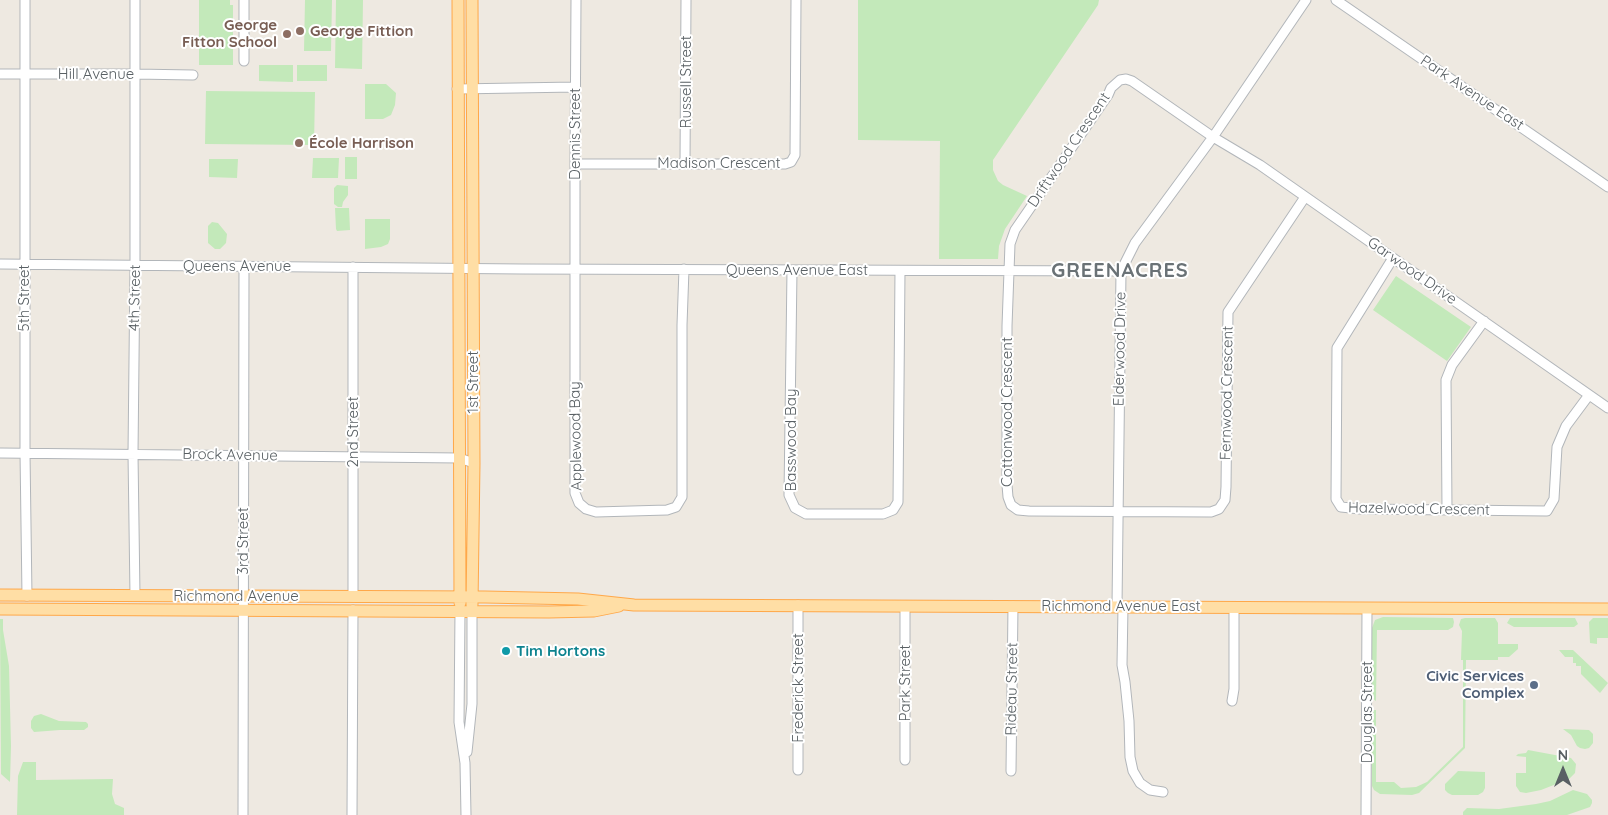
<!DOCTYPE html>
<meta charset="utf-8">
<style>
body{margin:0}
#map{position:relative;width:1608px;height:815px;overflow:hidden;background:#eee9e1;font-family:Quicksand,sans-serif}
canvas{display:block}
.north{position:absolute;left:1538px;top:745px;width:50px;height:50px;-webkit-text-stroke:4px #fff;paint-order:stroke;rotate:0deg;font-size:14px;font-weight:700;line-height:20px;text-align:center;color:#596064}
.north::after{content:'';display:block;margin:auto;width:18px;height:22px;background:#596064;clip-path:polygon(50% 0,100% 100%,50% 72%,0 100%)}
</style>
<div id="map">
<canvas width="1608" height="815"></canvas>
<div class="north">N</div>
</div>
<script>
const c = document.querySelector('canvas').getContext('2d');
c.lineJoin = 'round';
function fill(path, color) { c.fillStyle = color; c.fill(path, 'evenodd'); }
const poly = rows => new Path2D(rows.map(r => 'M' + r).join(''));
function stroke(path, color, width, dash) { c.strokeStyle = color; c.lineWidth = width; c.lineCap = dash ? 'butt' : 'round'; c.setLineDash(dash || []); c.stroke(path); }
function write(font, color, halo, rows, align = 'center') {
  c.font = font + ' Quicksand,sans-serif'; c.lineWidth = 4; c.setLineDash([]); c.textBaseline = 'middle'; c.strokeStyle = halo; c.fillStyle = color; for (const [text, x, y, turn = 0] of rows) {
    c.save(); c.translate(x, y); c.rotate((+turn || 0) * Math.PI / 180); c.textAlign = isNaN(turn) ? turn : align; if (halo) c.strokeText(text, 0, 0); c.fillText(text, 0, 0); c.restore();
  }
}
fill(poly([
 [199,0,230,0,230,5,233,5,233,65,199,65],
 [305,0,332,0,331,51,304,51],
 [336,0,363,0,362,69,335,68],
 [858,0,1099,0,1098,5,993,160,993,170,998,181,1003,185,1027,196,1005,229,999,246,998,259,939,259,940,141,858,140],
 [259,65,293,65,293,82,259,81],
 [297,65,327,65,327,81,297,81],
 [365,84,386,84,396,93,395,105,391,115,383,119,365,119],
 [206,91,315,92,314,145,205,144],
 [345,157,357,157,357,179,345,179],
 [313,158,339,158,338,178,312,178],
 [209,159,238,159,237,178,209,177],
 [337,185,348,186,348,195,343,202,342,207,338,207,334,204,334,188],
 [335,208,349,208,350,230,337,231,336,229],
 [365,219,390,219,390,239,388,244,381,247,365,249],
 [212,222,218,223,227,234,226,243,220,249,215,249,208,243,208,226],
 [1396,276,1471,327,1447,361,1373,310],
 [1383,617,1453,618,1454,622,1453,627,1448,630,1377,630,1376,701,1372,698,1372,628,1375,620],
 [1465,618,1495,618,1498,623,1498,644,1518,644,1518,649,1509,657,1498,657,1498,660,1466,660,1465,748,1419,793,1412,795,1380,794,1374,790,1372,786,1372,710,1376,710,1376,782,1394,782,1401,788,1416,787,1427,782,1463,747,1463,660,1461,660,1462,631,1459,625,1461,619],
 [1510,618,1575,618,1578,624,1574,627,1514,627,1507,623],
 [1593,618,1608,618,1608,638,1597,638,1597,644,1590,643,1589,622],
 [0,619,3,619,3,630,9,666,11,746,10,782,1,774],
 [1559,650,1573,650,1608,683,1600,693,1581,674,1581,666,1576,666,1576,663,1573,663,1573,657,1565,657],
 [41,714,59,721,86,722,88,724,88,727,84,730,60,730,34,732,31,728,31,721,34,716],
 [1563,729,1589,730,1593,734,1593,743,1589,748,1585,749,1580,748,1577,746,1571,735],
 [1528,750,1571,758,1576,764,1575,773,1569,779,1541,790,1526,793,1520,792,1516,786,1516,773,1526,773,1526,757,1516,756,1518,754,1526,753],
 [23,762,36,762,36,780,113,779,112,794,115,804,124,808,124,815,17,815,18,776],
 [1458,771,1485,772,1485,788,1483,792,1478,795,1452,795,1448,793,1445,790,1445,784],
 [1573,790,1587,794,1592,800,1592,803,1590,807,1567,815,1463,815,1463,812,1467,808,1499,809,1536,804,1550,801]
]), '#c3e9ba');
const minor = poly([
 [25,0,25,453,27,596],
 [576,0,575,164,575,493,579,503,586,509,596,512,667,510,676,507,682,497,682,325,684,269],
 [1336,0,1608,187],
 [244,61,244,0],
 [0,74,135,74,193,75],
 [457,89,575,87],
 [685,163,686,0],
 [575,164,785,164,791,162,795,155,796,0],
 [1305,197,1228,312,1226,487,1225,500,1219,509,1211,512,1029,511,1018,510,1011,505,1008,497,1007,485,1007,326,1010,244,1015,230,1108,95,1111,88,1120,80,1126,79,1132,81,1213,137,1260,165,1393,258,1608,408],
 [1393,258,1337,348,1336,499,1341,507,1360,509,1547,511,1554,499,1557,447,1566,426,1589,395],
 [0,264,522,269,1121,271],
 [792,270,789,495,795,508,806,514,883,514,893,510,898,502,900,271],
 [0,453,459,458,474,463],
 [1447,510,1446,380,1452,365,1484,321],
 [135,596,133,454,135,266,135,0],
 [353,597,353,267],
 [905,606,905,760],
 [1117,606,1121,271,1135,243,1213,137,1306,0],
 [1123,607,1122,665,1125,682,1129,721,1130,757,1133,771,1140,783,1150,790,1163,792],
 [460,611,459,722,465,763,466,815],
 [1232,701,1234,689,1234,607],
 [467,752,472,704,472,611],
 [798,770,798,605],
 [1011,771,1013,606],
 [243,815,244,266],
 [352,815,353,610],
 [1366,815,1367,608]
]);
const major = poly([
 [458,0,460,603],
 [0,595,485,597,578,599,634,605,1608,609],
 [472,605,474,463,472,0],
 [0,609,549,612,594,611,619,606]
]);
stroke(minor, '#b2b6ba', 11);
stroke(major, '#ffa849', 13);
stroke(minor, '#fff', 9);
stroke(major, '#ffdea5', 11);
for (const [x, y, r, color] of [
 [300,31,5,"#8d6e63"],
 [287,34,5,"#8d6e63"],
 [299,143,5,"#8d6e63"],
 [506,651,5,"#0f9aa8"],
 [1534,685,5,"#5c6f8a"]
]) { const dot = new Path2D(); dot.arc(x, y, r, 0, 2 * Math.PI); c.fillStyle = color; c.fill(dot); stroke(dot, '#fff', 2); }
write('bold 15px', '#785e54', '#fff', [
 ["George",277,25,"right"],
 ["Fitton School",277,42,"right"],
 ["George Fittion",310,31],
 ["École Harrison",309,143]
], 'left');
write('15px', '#596064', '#fff', [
 ["Hill Avenue",96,74],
 ["Russell Street",686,82,-90],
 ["Park Avenue East",1472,93,34],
 ["Dennis Street",575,134,-90],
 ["Driftwood Crescent",1069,150,-56],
 ["Madison Crescent",719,163],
 ["Queens Avenue",237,266],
 ["Queens Avenue East",797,270],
 ["Garwood Drive",1412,271,35],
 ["5th Street",24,298,-90],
 ["4th Street",135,298,-89],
 ["Elderwood Drive",1120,349,-89],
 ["1st Street",473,382,-90],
 ["Fernwood Crescent",1227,393,-89],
 ["Cottonwood Crescent",1007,412,-90],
 ["2nd Street",353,432,-90],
 ["Applewood Bay",576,436,-91],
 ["Basswood Bay",791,440,-90],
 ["Brock Avenue",230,455,1],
 ["Hazelwood Crescent",1419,509,1],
 ["3rd Street",243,541,-90],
 ["Richmond Avenue",236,596],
 ["Richmond Avenue East",1121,606],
 ["Park Street",905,683,-90],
 ["Frederick Street",798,688,-90],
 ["Rideau Street",1012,689,-89],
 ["Douglas Street",1367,712,-90]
]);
write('bold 15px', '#0d838f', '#fff', [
 ["Tim Hortons",516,651]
], 'left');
write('bold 15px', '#4e5e75', '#fff', [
 ["Civic Services",1524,676],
 ["Complex",1524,693]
], 'right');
c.letterSpacing = '1px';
write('bold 20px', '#6a7276', '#fff', [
 ["GREENACRES",1120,271]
]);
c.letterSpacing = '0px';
</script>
